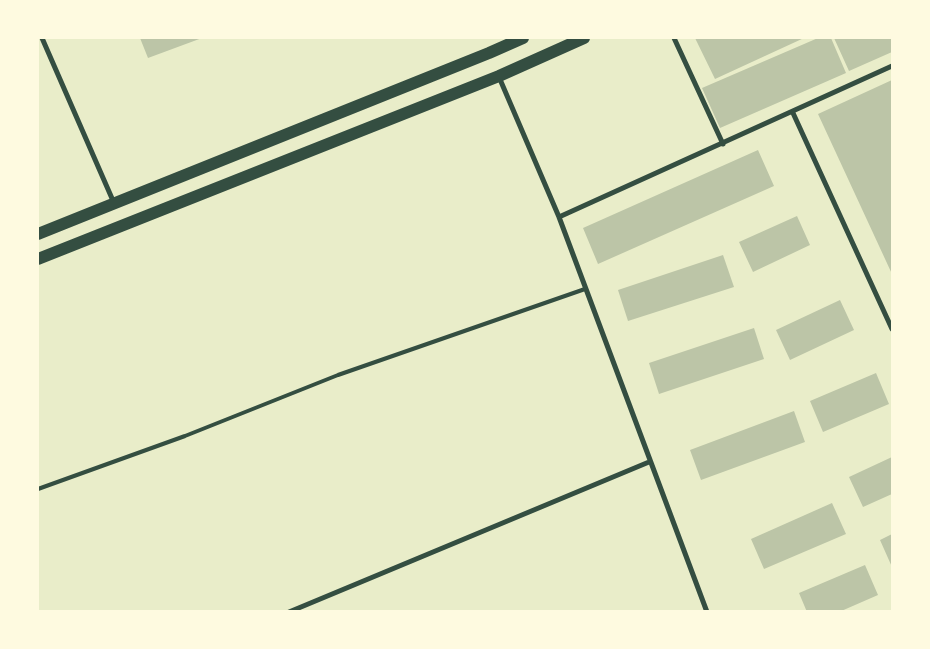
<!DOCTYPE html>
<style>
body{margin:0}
#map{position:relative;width:930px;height:649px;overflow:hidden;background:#e9edc9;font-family:"Open Sans",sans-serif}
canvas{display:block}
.frame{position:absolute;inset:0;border:39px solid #fefae0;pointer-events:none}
</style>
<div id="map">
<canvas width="930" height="649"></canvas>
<div class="frame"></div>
</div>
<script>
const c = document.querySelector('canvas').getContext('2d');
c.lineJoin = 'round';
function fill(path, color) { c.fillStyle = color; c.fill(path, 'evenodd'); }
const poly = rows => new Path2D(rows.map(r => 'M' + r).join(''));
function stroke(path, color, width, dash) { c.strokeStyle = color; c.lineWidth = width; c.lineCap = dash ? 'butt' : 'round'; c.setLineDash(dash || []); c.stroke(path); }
fill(poly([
 [140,38,202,38,148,58],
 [695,38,804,38,715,79],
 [818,38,831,38,846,73,720,128,702,88],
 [834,38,892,38,892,52,849,71],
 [892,80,892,274,818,114],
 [758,150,774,186,598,264,583,228],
 [797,216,810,245,753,272,739,242],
 [723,255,734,287,628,321,618,290],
 [840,300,854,330,790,360,776,330],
 [754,328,764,359,659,394,649,363],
 [876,373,889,404,823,432,810,401],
 [794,411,805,442,701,480,690,450],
 [892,457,892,494,863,507,849,477],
 [832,503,846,534,764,569,751,539],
 [892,534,892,567,880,540],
 [865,565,878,595,839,612,807,612,799,593]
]), '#bcc5a7');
stroke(poly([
 [38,489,185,436,338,375,585,289]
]), '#344e41', 4);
stroke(poly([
 [42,38,114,203],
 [674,38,723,144],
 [499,77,559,217,707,612],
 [793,113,892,329],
 [559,217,892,66],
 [289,612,649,462]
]), '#344e41', 5);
stroke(poly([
 [38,234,489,53,523,38],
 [38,259,499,76,584,38]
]), '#344e41', 12);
</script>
